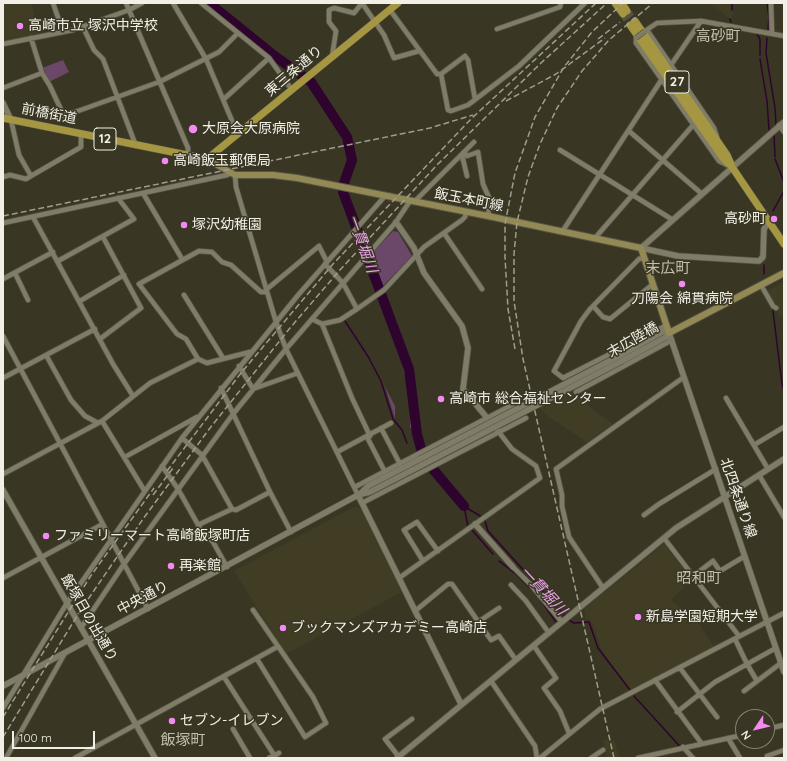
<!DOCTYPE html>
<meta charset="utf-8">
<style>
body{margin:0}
#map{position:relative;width:787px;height:761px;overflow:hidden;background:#393624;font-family:Quicksand,sans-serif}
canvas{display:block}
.frame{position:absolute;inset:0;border:4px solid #f2f0e6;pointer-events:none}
.north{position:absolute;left:735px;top:709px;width:40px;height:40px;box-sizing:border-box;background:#393624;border:1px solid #838072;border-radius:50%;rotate:235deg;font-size:11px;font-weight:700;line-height:16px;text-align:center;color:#f2f0e6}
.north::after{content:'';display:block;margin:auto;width:14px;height:18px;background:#f38af2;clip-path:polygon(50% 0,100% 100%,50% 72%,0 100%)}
.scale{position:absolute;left:12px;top:731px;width:83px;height:18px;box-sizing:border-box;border:2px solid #f2f0e6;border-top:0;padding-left:5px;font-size:12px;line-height:14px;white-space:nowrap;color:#f2f0e6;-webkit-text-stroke:3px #393624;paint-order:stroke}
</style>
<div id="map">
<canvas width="787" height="761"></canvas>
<div class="frame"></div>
<div class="north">N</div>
<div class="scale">100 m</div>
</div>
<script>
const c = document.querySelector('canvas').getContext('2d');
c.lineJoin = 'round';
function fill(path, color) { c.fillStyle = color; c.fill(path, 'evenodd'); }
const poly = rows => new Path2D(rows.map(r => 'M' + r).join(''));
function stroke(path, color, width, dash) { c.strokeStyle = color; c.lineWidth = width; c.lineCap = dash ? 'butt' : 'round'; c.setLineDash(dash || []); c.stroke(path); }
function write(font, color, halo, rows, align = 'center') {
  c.font = font + ' Quicksand,"Noto Sans JP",sans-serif'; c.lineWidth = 3; c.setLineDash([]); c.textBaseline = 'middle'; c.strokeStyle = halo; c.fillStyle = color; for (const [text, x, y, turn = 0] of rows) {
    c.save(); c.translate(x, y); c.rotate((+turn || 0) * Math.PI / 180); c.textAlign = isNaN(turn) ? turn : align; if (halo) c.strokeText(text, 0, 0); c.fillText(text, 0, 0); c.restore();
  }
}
fill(poly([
 [3,3,32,3,35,18,41,33,3,42],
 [711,3,731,3,730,9,733,11,731,20],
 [784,282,784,319,779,315,777,305,772,300,767,291],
 [576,373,583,386,575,391,582,401,613,424,587,442,549,417,541,410,535,396],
 [354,507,360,508,402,592,286,654,234,571],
 [664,544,692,580,671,600,699,624,714,647,631,690,602,651,593,625,590,620,586,619,584,609],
 [603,740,615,741,619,758,607,758]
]), '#413d24');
fill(poly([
 [63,60,69,72,49,82,42,68],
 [393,231,398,232,412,256,383,286,371,255],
 [394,329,407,370,412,403,412,428,410,428,410,399,401,357,390,332],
 [363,344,395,406,395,419,385,387]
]), '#6b476a');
stroke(poly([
 [767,3,769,17,768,29],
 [732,10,732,3],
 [730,19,731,22],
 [757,34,760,39,760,55],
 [767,38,766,53,775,108,776,125],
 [760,59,767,101,769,130],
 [774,135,775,157],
 [775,159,784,182],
 [773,211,784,191],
 [764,274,764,265],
 [773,311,782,384,784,390],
 [345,321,369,358,381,381,393,419,402,430,407,443],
 [464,506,468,527],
 [465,507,482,517],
 [485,521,488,531,566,617],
 [472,530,493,554],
 [499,561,516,574,536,594],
 [540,599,556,622],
 [569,620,574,623,589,622,598,648,630,690],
 [634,696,685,752]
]), '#2e042e', 1.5);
stroke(poly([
 [209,3,272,54,311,82,347,137,352,160,344,183,343,192,409,369,417,434,421,449,432,468,464,506]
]), '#2e042e', 10);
stroke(poly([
 [627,11,635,21],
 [623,14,630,25]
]), '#555241', 7, [7, 3.5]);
const minor = poly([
 [53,3,63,32],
 [126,3,188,148,188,155],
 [173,3,206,59,238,135],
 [201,3,269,58,292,90],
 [362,3,384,35,394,58,419,51],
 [771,3,772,34],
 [390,10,437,74,441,74,465,56,468,60,475,99],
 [83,27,94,50,103,59,136,146],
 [497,29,560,7,561,3],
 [647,30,714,128,717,137],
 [645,31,657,23,701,21,784,36],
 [31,38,42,73,50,86,64,116,159,82,219,52,238,33],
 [636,38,636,43,719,161,727,165],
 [3,44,73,30,129,10,142,3],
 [332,57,336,31,329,22,329,10,334,8,354,13,362,3],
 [671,65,701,21],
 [441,74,448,110,451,111,468,105,519,66,585,3],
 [3,88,42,73],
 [224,99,269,58],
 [11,120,19,155,31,176],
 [779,125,784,132],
 [629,131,702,194],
 [560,150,673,220],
 [464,152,467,156,478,152,483,184,490,200,488,216],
 [462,155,467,176],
 [235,175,236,187,276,322,286,349,358,495],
 [3,177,10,175,26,179,31,176,81,147,81,134],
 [143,193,182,259],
 [414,202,474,142],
 [33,217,113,364,133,396],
 [3,223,227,175,231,173],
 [562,232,662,79],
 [444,233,482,289],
 [595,238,694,124],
 [644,258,639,259,590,309,581,321,554,371,563,378,667,325],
 [58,261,134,219,118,198],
 [325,264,343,283,357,309],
 [15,273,28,300],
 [3,279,53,252],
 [761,285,773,306,776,308],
 [267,289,319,246,327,262],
 [184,295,223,358],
 [80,301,124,275],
 [593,306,603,317,610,319,653,284],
 [312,319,322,324,340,320,357,309,384,290,424,247,462,220,465,217,466,212],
 [322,324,352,398,370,436],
 [3,336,148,609],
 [100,339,141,308,103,237],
 [250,352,207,363,198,359,186,339,177,334,139,284,199,251,212,252,222,262,231,265,261,292,267,292],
 [46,355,71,400,85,416,98,423],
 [239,366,253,389,298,373],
 [3,378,95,329],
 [221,388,270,492,291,532],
 [576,392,672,340],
 [726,398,768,469],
 [102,421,144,490],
 [381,428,400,464],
 [367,437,385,472],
 [182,438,202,455,232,509,236,510,270,492],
 [754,445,784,427],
 [337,452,391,423],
 [125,457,197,417],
 [162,466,178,489,201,530,213,542,227,567],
 [3,474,102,421,150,383,198,359],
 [759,475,784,517],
 [355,487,512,405],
 [362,503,526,418],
 [644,515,659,504,716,469],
 [198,525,232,509],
 [664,538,739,636],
 [423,561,404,530,417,522,438,551],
 [513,567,531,585,562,622],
 [692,577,713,561,720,571,745,556],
 [3,578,103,524],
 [399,578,540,478,536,466,512,449,498,431],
 [511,585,526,601,549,633],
 [603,588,569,537,562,506,562,495,556,469,684,377],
 [253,610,313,697,326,723,305,737,257,659],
 [415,611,448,584,452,584,491,640,499,636,516,660],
 [478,622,499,608],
 [81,628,124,564,233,414,286,349,396,222,410,201],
 [735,639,747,664,757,681],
 [534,646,556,678,544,688,560,711,569,733],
 [680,668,717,717],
 [224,677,276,758],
 [655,680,702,744],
 [491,681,535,746,537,758],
 [744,691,781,663],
 [3,708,67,603,182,438,299,294,385,196],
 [677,712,715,682,776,648],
 [233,729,250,758],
 [767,729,784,725],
 [728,738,740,758],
 [683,747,693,758],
 [767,756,784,750],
 [399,757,385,739,412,719],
 [6,758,65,653],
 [75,758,277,647],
 [269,758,279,753],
 [540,758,600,709,784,613],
 [591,758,603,750],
 [638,758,743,735]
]);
const tertiary = poly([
 [3,103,11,120],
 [396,222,414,248,424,273,462,326,468,348,463,389,498,431],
 [641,248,784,122],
 [641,248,678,256,759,261,763,257,764,229,769,222],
 [669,333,784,672],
 [619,356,664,331,669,333],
 [622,361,666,337,669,333],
 [3,490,155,758],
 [358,495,461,704],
 [359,495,368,486,420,459],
 [475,524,513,567],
 [3,686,358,495,370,492,422,465],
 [397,758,676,528,784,459]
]);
const secondary = poly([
 [207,159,235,175,273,175,297,178,488,216,641,248,669,333,784,273]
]);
const primary = poly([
 [615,3,623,14],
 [622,3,627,11],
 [635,21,727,155,731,164],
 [630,25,723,158,732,167,784,244],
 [3,118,207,159,398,3]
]);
stroke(minor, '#575445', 6);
stroke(tertiary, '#575445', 7);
stroke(secondary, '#575445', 8);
stroke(primary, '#575445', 8);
stroke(minor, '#7f7c68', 4.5);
stroke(tertiary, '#7f7c68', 5.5);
stroke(secondary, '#928955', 6);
stroke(primary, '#a59642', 7);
stroke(poly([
 [598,39,620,22],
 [506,101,556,74,605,38],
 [3,216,430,128,473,115],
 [515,349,508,309,505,257,505,224,515,173,535,117,564,67,592,32,623,3],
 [167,471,241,373,333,264,471,119,596,3],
 [153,495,173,468],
 [3,717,90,577,154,488],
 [3,737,80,611,143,519,210,428,290,328,339,271,437,165,541,63,607,3],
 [614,758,523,359,514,301,514,254,517,222,528,177,540,144,557,108,582,71,609,40,653,3]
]), '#9f9d8f', 1.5, [6, 3]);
const minorBridge = poly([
 [636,38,645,31]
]);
const tertiaryBridge = poly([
 [420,459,619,356],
 [422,465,622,361]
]);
stroke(minorBridge, '#575445', 6, []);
stroke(tertiaryBridge, '#575445', 7, []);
stroke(minorBridge, '#7f7c68', 4.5);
stroke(tertiaryBridge, '#7f7c68', 5.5);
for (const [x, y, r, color] of [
 [20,26,4,"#f38af2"],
 [193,129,5,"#f38af2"],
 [165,161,4,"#f38af2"],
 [774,219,4,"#f38af2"],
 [184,225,4,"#f38af2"],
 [682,284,4,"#f38af2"],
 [441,399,4,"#f38af2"],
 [46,536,4,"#f38af2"],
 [171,566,4,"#f38af2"],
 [638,617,4,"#f38af2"],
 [283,628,4,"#f38af2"],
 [172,721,4,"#f38af2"]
]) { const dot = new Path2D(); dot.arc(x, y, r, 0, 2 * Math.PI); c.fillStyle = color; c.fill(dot); stroke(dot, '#393624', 1.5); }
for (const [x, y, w] of [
 [677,82,24],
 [105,139,22]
]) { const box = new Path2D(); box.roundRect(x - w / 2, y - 11, w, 22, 3); c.fillStyle = '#393624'; c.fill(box); stroke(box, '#f2f0e6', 1); }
write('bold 13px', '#f2f0e6', null, [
 ["27",677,82],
 ["12",105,139]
]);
write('14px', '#f2f0e6', '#393624', [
 ["高崎市立 塚沢中学校",28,26],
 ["大原会大原病院",202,129],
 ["高崎飯玉郵便局",173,161],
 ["高砂町",766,219,"right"],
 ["塚沢幼稚園",192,225],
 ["刀陽会 綿貫病院",682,299,"center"],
 ["高崎市 総合福祉センター",449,399],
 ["ファミリーマート高崎飯塚町店",54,536],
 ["再楽館",179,566],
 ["新島学園短期大学",646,617],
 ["ブックマンズアカデミー高崎店",291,628],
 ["セブン-イレブン",180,721]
], 'left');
write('14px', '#f2f0e6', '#393624', [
 ["東三条通り",294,71,-40],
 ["前橋街道",49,114,11],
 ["飯玉本町線",469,200,11],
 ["末広陸橋",633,340,-30],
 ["北四条通り線",738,498,71],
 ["中央通り",143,598,-28],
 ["飯塚日の出通り",89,618,60]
]);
write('15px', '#c3bfaa', '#393624', [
 ["高砂町",718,36],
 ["末広町",668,268],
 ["昭和町",699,578],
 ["飯塚町",183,740]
]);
write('italic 15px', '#eaa4e8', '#393624', [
 ["一貫堀川",362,244,70],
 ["一貫堀川",543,591,47]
]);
</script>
